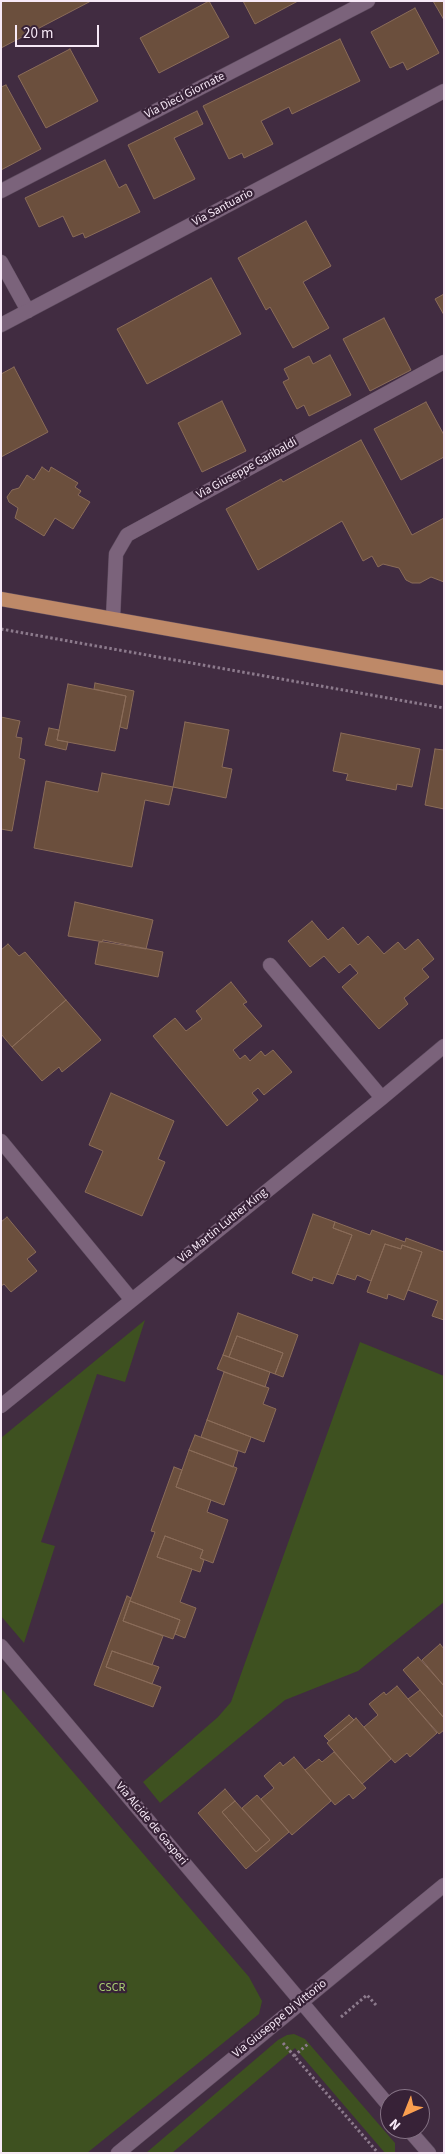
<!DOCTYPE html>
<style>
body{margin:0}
#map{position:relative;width:445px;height:2154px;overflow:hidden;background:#412c41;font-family:"Source Sans 3",sans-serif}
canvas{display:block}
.frame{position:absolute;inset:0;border:2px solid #f7e9f7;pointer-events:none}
.north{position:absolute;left:380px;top:2089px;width:50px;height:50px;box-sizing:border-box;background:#372237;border:1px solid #847284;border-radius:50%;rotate:224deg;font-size:14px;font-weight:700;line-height:20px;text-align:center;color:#f7e9f7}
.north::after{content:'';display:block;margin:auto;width:18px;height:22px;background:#fa9f4f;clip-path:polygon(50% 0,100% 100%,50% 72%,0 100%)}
.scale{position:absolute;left:15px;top:25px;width:84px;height:22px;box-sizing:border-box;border:2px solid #f7e9f7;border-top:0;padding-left:6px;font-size:15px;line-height:18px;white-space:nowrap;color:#f7e9f7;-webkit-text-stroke:4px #372237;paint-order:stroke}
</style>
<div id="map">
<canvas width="445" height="2154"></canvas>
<div class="frame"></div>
<div class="north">N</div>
<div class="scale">20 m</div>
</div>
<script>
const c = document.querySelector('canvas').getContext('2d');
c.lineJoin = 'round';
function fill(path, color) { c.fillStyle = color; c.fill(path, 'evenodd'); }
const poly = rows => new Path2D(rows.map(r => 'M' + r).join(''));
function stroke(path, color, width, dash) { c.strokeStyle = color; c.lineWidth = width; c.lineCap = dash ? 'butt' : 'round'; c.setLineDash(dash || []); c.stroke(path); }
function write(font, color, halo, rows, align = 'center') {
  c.font = font + ' "Source Sans 3",sans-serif'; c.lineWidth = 4.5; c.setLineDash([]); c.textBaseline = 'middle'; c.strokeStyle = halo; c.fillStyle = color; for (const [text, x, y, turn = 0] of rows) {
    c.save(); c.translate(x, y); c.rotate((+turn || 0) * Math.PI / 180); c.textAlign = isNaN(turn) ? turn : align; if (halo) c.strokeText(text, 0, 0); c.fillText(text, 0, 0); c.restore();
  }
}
fill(poly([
 [145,1320,125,1382,97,1374,41,1542,55,1546,24,1643,1,1616,1,1438],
 [360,1342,444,1376,444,1602,358,1671,285,1700,160,1803,143,1782,218,1717,231,1702],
 [1,1688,249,1977,262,2001,259,2014,87,2153,1,2153],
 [294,2034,305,2039,395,2143,395,2153,385,2153,295,2048,172,2153,146,2153,278,2040,287,2035]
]), '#3e5120');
const building = poly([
 [1,1,91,1,1,48,1,1],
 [209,1,229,37,159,73,140,38,209,1],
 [243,1,298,1,255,24,243,1],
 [433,1,444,1,444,20,433,1],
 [415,8,439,53,407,70,403,62,390,68,371,32,415,8],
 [340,39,360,81,292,114,289,107,261,121,273,144,244,158,242,153,229,159,203,106,340,39],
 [70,49,98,101,46,128,18,76,70,49],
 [6,85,41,149,1,170,1,87,6,85],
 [197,111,203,124,174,138,195,179,154,199,128,145,197,111],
 [105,160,119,188,126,184,140,212,85,238,83,233,73,237,63,216,39,227,25,198,105,160],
 [306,221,331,266,303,282,329,328,293,348,270,307,266,310,238,258,306,221],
 [211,278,241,334,147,384,117,329,211,278],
 [444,294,444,315,435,299,444,294],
 [384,318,411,370,370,391,343,339,384,318],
 [330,355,351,395,309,416,304,405,297,409,283,382,289,379,284,369,309,356,313,364,330,355],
 [14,367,48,432,1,457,1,374,14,367],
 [222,401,246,451,202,472,178,423,222,401],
 [426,402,444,435,444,457,401,480,374,429,426,402],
 [361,440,412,535,444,518,444,582,431,577,420,583,412,583,406,580,399,568,383,564,378,567,372,556,363,561,342,521,258,570,226,509,281,479,283,482,361,440],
 [42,467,49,472,51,467,78,483,75,487,81,491,78,495,90,502,73,529,55,518,44,536,15,518,18,508,9,502,7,497,12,490,19,488,27,475,34,480,42,467],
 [95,683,134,691,127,729,120,727,126,696,94,689,95,683],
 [68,684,126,696,115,751,57,740,68,684],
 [1,717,20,721,16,737,22,738,19,758,25,760,12,831,1,829,1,717],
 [185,722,229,730,222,767,232,769,226,798,173,787,185,722],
 [49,728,59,730,57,740,68,742,66,750,45,745,49,728],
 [341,733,420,749,412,787,397,784,396,790,346,780,348,774,333,771,341,733],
 [435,749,444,750,444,809,425,805,435,749],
 [102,773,173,787,169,805,145,800,132,867,34,848,46,781,98,792,102,773],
 [75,902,153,920,146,949,68,936,75,902],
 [312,921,328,940,343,927,358,945,368,936,384,954,398,942,405,950,418,939,434,959,422,969,429,977,404,998,408,1004,379,1029,342,987,358,973,350,964,339,973,324,956,310,967,288,941,312,921],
 [103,940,163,952,158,977,95,964,99,942,102,942,103,940],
 [8,944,19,956,25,952,66,1000,12,1047,1,1034,1,950,8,944],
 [231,982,247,1002,243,1004,262,1026,233,1050,240,1059,245,1055,250,1061,261,1051,265,1056,273,1050,292,1072,264,1095,258,1088,252,1093,258,1100,227,1126,153,1036,175,1018,186,1031,202,1019,196,1011,231,982],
 [66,1000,101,1040,62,1072,59,1067,42,1081,12,1047,66,1000],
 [111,1093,174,1121,158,1159,165,1162,142,1216,85,1192,103,1151,89,1145,111,1093],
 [313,1214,335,1222,333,1228,352,1235,333,1284,313,1277,312,1281,292,1273,313,1214],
 [7,1217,36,1252,27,1259,37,1271,11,1292,4,1284,1,1286,1,1222,7,1217],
 [335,1222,370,1235,372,1230,405,1242,406,1238,444,1252,444,1320,432,1316,438,1301,408,1290,422,1252,402,1245,401,1249,385,1244,371,1281,357,1275,355,1280,337,1274,352,1235,333,1228,335,1222],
 [385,1244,401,1249,402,1245,422,1252,404,1300,388,1294,387,1299,367,1292,385,1244],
 [238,1313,298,1335,283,1377,275,1374,283,1353,237,1336,229,1357,223,1355,238,1313],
 [237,1336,283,1353,275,1374,229,1357,237,1336],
 [223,1355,270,1372,265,1387,217,1369,223,1355],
 [224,1372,269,1388,263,1404,276,1409,264,1442,207,1420,224,1372],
 [207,1420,251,1437,245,1453,201,1437,207,1420],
 [195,1435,238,1451,233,1467,189,1450,195,1435],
 [189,1450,237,1468,224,1505,176,1487,189,1450],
 [174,1467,182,1470,176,1487,211,1500,207,1512,228,1520,213,1563,200,1558,203,1550,165,1536,157,1557,192,1569,180,1602,196,1608,185,1638,175,1634,180,1620,130,1601,155,1532,151,1531,174,1467],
 [165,1536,203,1550,200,1558,204,1560,200,1572,157,1557,165,1536],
 [127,1596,131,1598,123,1621,163,1636,152,1665,112,1651,106,1667,161,1687,153,1707,94,1685,127,1596],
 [130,1601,180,1620,173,1639,123,1621,130,1601],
 [440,1644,444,1649,444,1686,422,1660,440,1644],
 [112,1651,159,1667,152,1684,106,1667,112,1651],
 [418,1657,444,1686,444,1718,403,1670,418,1657],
 [397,1686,437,1733,410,1757,407,1753,395,1763,364,1727,378,1715,369,1704,384,1692,386,1695,397,1686],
 [420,1690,444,1718,444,1730,439,1734,408,1699,420,1690],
 [349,1715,354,1720,329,1741,324,1736,349,1715],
 [356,1718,391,1759,362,1784,327,1743,356,1718],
 [334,1752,366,1788,353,1799,349,1794,335,1805,305,1770,319,1759,322,1762,334,1752],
 [294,1757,331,1801,292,1835,261,1799,274,1788,264,1776,280,1762,283,1766,294,1757],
 [225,1789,235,1801,222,1812,256,1852,270,1840,242,1808,257,1795,289,1832,246,1869,198,1813,225,1789],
 [235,1801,270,1840,256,1852,222,1812,235,1801]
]);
fill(building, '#6b4f3d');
stroke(building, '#8a6c59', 1);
const minor = poly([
 [1,191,368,1],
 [1,262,28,311],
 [113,618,116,554,127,535,444,362],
 [270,965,382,1098],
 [1,1141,131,1299],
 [1,1406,382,1098,444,1046],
 [1,1646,390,2107],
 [408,2129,429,2153],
 [118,2153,444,1885]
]);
const tertiary = poly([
 [1,325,444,91]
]);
const primary = poly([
 [1,599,444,678]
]);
stroke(minor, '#5d4b5e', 15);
stroke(tertiary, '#5d4b5e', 15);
stroke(primary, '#5d4b5e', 15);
stroke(poly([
 [1,629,444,708],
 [341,2017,367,1995,376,2005],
 [283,2043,378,2153],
 [294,2056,309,2043],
 [1,2135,2,2135]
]), '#8c7a8c', 3, [2.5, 2.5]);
stroke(minor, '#7b637b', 14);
stroke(tertiary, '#7b637b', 14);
stroke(primary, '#be8968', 14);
write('12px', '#f7e9f7', '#372237', [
 ["Via Dieci Giornate",185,96,-27],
 ["Via Santuario",223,208,-28],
 ["Via Giuseppe Garibaldi",247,469,-29],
 ["Via Martin Luther King",223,1226,-39],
 ["Via Alcide de Gasperi",151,1824,50],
 ["Via Giuseppe Di Vittorio",280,2019,-39]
]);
write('12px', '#a9cf72', '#372237', [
 ["CSCR",112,1988]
]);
</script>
